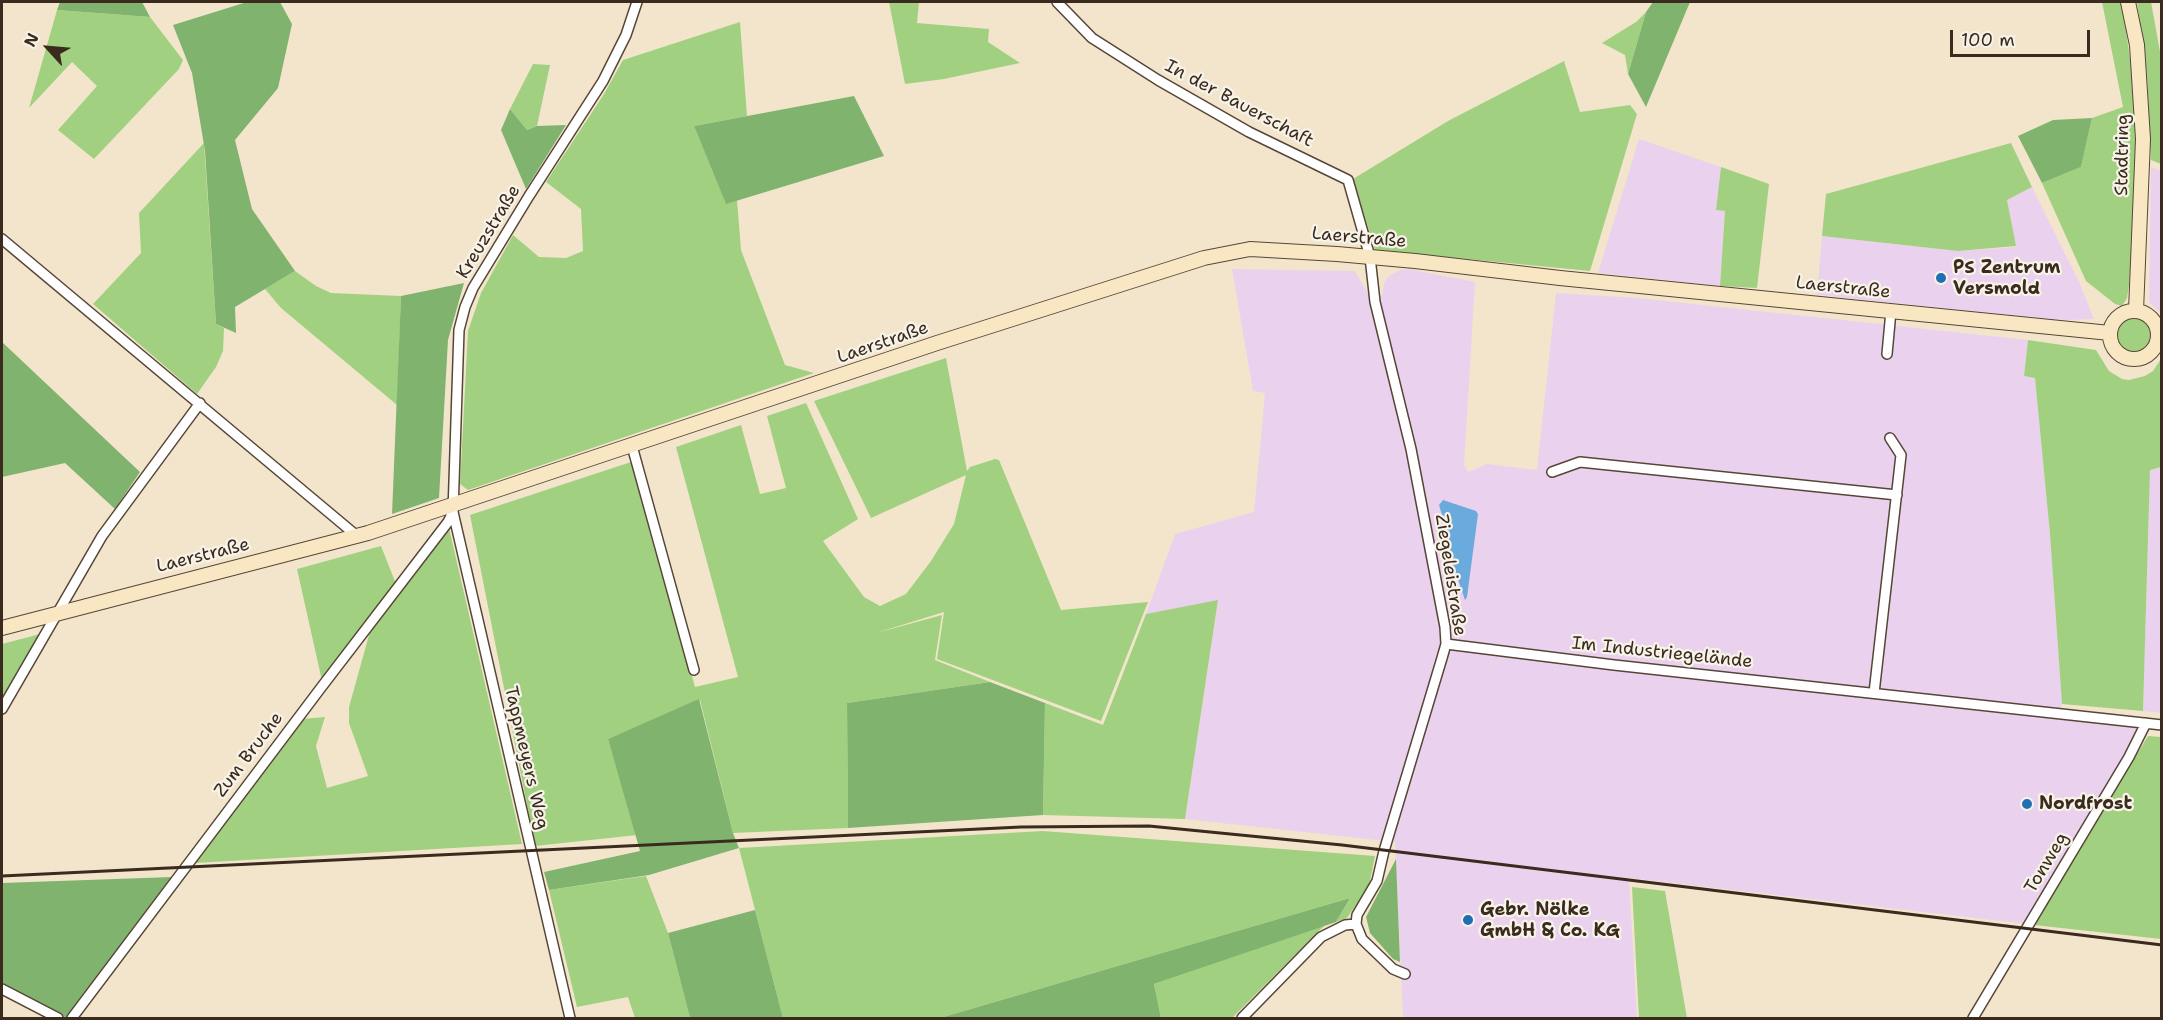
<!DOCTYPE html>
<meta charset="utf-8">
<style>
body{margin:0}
#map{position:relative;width:2163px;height:1020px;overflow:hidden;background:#f3e5cc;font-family:"Shantell Sans",sans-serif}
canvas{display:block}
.frame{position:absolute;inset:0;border:3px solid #3b2a1e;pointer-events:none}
.north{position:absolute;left:18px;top:18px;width:60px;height:60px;-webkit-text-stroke:4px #f7f3e8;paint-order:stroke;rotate:296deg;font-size:16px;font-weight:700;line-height:24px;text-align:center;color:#3b2a1e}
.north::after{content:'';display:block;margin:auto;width:21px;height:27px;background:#3b2a1e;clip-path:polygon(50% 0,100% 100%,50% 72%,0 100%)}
.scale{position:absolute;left:1950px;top:30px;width:140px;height:27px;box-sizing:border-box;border:3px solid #3b2a1e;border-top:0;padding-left:8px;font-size:18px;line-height:21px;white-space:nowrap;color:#3b2a1e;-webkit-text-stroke:4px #f7f3e8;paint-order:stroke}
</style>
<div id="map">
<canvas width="2163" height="1020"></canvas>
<div class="frame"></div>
<div class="north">N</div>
<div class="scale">100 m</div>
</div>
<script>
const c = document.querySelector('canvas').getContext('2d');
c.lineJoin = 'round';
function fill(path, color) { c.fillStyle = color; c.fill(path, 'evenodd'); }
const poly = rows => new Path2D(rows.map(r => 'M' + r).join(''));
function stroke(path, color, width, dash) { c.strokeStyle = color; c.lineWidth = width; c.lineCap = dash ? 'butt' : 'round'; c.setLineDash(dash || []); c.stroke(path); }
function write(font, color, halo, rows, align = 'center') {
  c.font = font + ' "Shantell Sans",sans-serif'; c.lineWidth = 4.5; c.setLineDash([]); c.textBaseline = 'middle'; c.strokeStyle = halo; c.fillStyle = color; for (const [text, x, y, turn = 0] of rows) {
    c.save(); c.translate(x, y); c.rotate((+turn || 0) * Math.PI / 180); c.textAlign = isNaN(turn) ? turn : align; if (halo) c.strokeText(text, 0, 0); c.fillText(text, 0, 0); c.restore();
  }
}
fill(poly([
 [1639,139,1721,167,1716,210,1725,211,1720,286,1598,273],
 [2151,167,2161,171,2161,314,2149,302],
 [2032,187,2080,284,2094,319,2066,320,2027,317,1817,295,1822,236,1958,251,2016,247,2007,200],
 [1232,269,1355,271,1369,295,1382,296,1384,283,1389,276,1400,270,1408,269,1475,282,1464,465,1468,472,1487,464,1537,470,1556,293,1638,298,2028,340,2024,376,2035,378,2050,534,2062,704,2061,718,2141,727,2127,754,2027,924,1629,878,1637,1018,1403,1018,1395,842,1185,819,1218,601,1146,614,1175,534,1254,512,1265,393,1253,391],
 [2161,467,2161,713,2143,711,2150,470]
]), '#ead1ed');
fill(poly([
 [889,2,919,2,917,23,989,29,988,42,1020,63,944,79,905,84],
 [2102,2,2122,2,2135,95,2136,170,2129,285,2127,298,2122,306,2115,304,2086,281,2042,183,2081,167,2092,118,2123,107],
 [2137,2,2151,2,2161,57,2161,164,2151,160,2147,75],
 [57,10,150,17,183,60,179,69,94,159,58,130,97,86,72,62,29,108],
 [1646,12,1628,74,1625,55,1602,43,1636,22],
 [740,22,747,116,694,126,726,203,737,200,741,250,785,365,814,373,468,490,460,484,468,331,481,293,513,235,539,257,566,258,583,251,581,209,546,182,604,94,623,60],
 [1564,61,1580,112,1630,105,1637,114,1590,271,1375,250,1353,179,1448,121],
 [533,64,550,65,537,126,527,130,510,109],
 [204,143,216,324,224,328,223,351,216,367,197,394,93,304,141,253,139,213],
 [2011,143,2032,187,2007,200,2016,246,1958,251,1822,236,1826,194],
 [1721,167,1769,184,1757,288,1720,286,1725,211,1716,210],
 [295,271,316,286,331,293,401,296,397,405,281,308,265,289],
 '2115 335a20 20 0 1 1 40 0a20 20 0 1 1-40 0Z',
 [2028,340,2096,350,2109,371,2122,379,2129,380,2145,376,2153,371,2161,359,2161,467,2150,470,2143,711,2062,704,2050,534,2035,378,2024,376],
 [946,358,967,471,970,467,995,459,999,460,1061,610,1148,602,1101,721,937,659,944,612,876,633,942,615,935,660,990,682,847,703,848,828,733,833,700,700,608,739,637,835,535,846,470,515,634,461,695,687,738,677,676,447,741,425,760,494,786,488,767,416,806,403,858,519,823,541,864,597,880,606,906,594,931,561,954,524,966,475,871,518,814,401],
 [449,528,522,844,195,863,302,719,325,717,316,746,327,788,368,776,349,723,349,707,371,628],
 [381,546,396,584,322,681,297,569],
 [1218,600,1185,819,1043,815,1045,703,1103,725,1146,614],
 [40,634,2,701,2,644],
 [2148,736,2161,737,2161,939,2034,925],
 [1043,831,1375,856,1369,886,1347,918,1336,922,1350,898,940,1018,783,1018,739,848],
 [646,876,668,933,690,1018,635,1018,628,997,577,1007,549,890],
 [1632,887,1665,891,1687,1018,1639,1018],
 [1325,925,1232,1018,1161,1018,1154,984]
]), '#a1d180');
fill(poly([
 [60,2,142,2,150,17,57,10],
 [247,2,280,2,292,24,278,88,235,140,252,209,295,271,235,307,236,333,216,324,205,151,192,73,173,25],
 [1653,2,1690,2,1646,107,1628,74,1646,12],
 [854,96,884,156,726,204,694,126],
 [510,109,527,130,537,126,566,125,526,189,501,130],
 [2092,118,2081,167,2042,183,2018,136,2053,120],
 [464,283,448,340,439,498,392,514,401,296],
 [2,342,140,472,115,509,65,463,2,477],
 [990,682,1045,703,1043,815,848,828,847,703],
 [699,699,733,833,739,848,649,875,549,890,544,872,640,851,608,739],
 [1396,859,1400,962,1393,959,1370,933,1366,917],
 [172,877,67,1018,2,983,2,883],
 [1350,898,1336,922,1154,984,1161,1018,940,1018],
 [755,910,783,1018,690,1018,668,933]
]), '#80b36e');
fill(poly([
 [1443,500,1476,511,1478,514,1467,597,1465,600,1454,567,1446,552,1445,525,1439,505]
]), '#6aaadd');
const street = poly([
 [1057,2,1092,38,1158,80,1249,132,1348,180,1370,257,1375,302,1411,449,1445,627,1446,644,1442,658,1384,851,1377,881,1357,915,1356,924,1362,939,1393,969,1405,974],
 [2,239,357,536],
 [1887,354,1891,311],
 [632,446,694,670],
 [1552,472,1580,462,1897,495],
 [1446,644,1614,665,2162,725],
 [1874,693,1901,455,1890,438],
 [2,709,102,536,200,403],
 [2,989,58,1018],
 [72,1018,320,689,448,522,453,512],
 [570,1018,453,512,459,330,465,307,473,288,529,196,603,81,626,35,637,2],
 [1242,1018,1321,937,1345,925,1356,924],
 [1973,1018,2129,757,2146,723]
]);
const secondary = poly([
 [2128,2,2137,45,2143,139,2136,311],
 '2110 335a24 24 0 1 1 48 0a24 24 0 1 1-48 0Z',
 [2,628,368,533,937,343,1204,258,1250,249,1337,254,1415,261,1560,278,2110,333]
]);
stroke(street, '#574638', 12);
stroke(secondary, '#574638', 16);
stroke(street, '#fff', 9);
stroke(secondary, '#f9e7c3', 14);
stroke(poly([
 [2,876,1021,827,1149,826,1342,845,2162,945]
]), '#3b2a1e', 3);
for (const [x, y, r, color] of [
 [1941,278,6,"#1f6fb2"],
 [2027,804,6,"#1f6fb2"],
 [1468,920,6,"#1f6fb2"]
]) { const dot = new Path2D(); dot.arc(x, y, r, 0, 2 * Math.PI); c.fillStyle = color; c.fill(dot); stroke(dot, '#f7f3e8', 2); }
write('18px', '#3b2a1e', '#f7f3e8', [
 ["In der Bauerschaft",1239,104,28],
 ["Stadtring",2123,155,-89],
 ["Kreuzstraße",489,232,-59],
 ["Laerstraße",1359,238,5],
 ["Laerstraße",1843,288,6],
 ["Laerstraße",883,343,-19],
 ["Laerstraße",203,556,-14],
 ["Ziegeleistraße",1450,575,81],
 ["Im Industriegelände",1662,653,6],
 ["Zum Bruche",249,755,-53],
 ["Tappmeyers Weg",526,758,77],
 ["Tonweg",2047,863,-59]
]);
write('bold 18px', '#3b2a1e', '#f7f3e8', [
 ["PS Zentrum",1953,268],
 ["Versmold",1953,289],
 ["Nordfrost",2039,804],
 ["Gebr. Nölke",1480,910],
 ["GmbH & Co. KG",1480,931]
], 'left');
</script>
